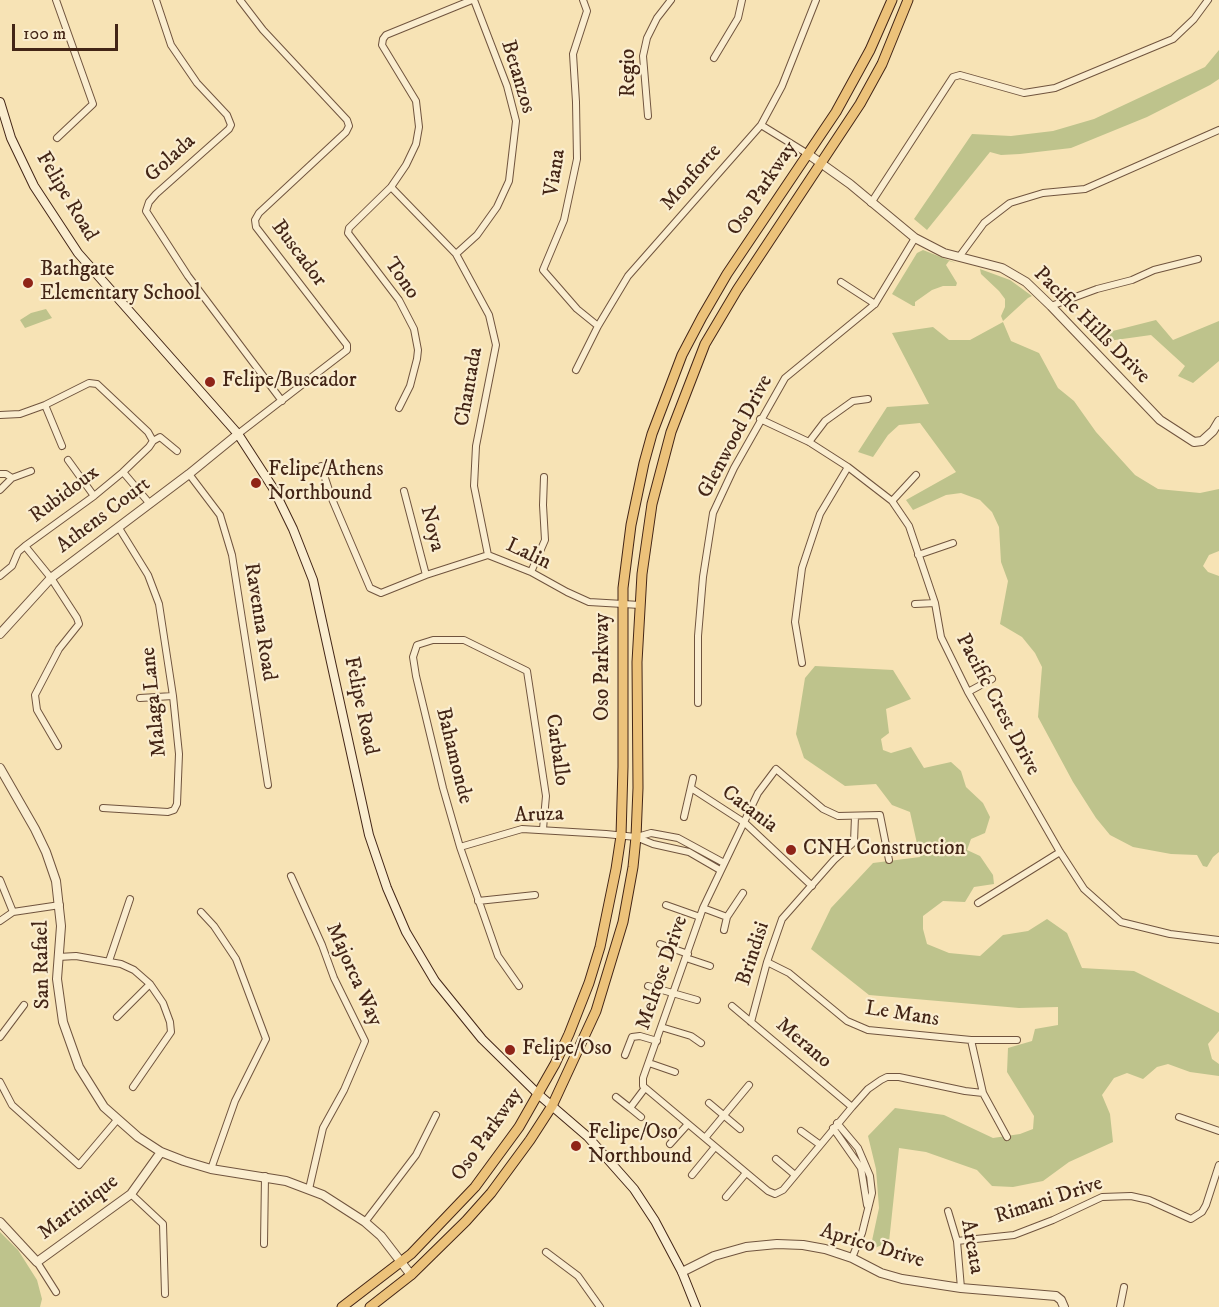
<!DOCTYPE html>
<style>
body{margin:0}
#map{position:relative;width:1219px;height:1307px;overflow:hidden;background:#f7e3b5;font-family:"IM FELL DW Pica",serif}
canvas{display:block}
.scale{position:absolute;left:12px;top:24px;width:106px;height:27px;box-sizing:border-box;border:3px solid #432516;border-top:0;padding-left:8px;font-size:18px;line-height:21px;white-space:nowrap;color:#432516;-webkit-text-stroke:4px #faedcf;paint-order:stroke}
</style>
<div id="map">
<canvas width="1219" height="1307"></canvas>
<div class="scale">100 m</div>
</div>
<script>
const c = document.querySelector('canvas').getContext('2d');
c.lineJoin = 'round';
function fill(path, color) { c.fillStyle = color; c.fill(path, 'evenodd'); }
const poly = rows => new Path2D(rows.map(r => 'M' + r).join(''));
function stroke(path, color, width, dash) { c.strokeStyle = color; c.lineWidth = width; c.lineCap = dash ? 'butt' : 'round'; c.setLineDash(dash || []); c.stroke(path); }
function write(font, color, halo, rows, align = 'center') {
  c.font = font + ' "IM FELL DW Pica",serif'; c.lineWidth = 4.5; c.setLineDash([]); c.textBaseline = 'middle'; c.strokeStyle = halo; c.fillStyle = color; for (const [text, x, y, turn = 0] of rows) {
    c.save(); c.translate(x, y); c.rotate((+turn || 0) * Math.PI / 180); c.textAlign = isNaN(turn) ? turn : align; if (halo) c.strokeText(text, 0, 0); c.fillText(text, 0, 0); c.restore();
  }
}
fill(poly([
 [1219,50,1219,79,1210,85,1147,117,1071,148,1020,154,1001,155,990,152,927,230,914,219,972,134,1011,136,1053,131,1094,119,1205,67],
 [923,250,956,263,949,261,946,265,957,283,956,286,943,286,932,290,915,302,915,306,913,306,892,294,917,253],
 [980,269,1010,280,1032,296,1028,298,1003,321,1001,316,1005,307,1005,299,999,291,981,274],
 [46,309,52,318,25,328,20,320,31,313],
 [1156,320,1173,340,1219,321,1219,361,1193,383,1178,376,1185,366,1151,335,1108,341,1097,335],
 [1003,322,1011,341,1039,353,1058,388,1074,401,1096,432,1135,475,1158,489,1200,493,1219,489,1219,551,1209,555,1203,566,1208,572,1219,576,1219,852,1213,857,1207,867,1203,866,1197,855,1171,854,1133,847,1110,835,1096,818,1073,782,1038,717,1042,667,1035,653,1022,637,1000,624,1008,581,1001,562,999,527,992,512,980,500,961,493,946,495,913,510,906,500,956,472,920,423,899,425,888,435,873,457,858,452,887,407,929,404,892,333,933,327,949,340,970,340],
 [815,666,893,670,911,699,886,709,889,733,881,739,883,750,891,753,911,747,924,768,951,762,961,771,966,787,983,803,990,817,985,833,971,839,967,850,980,856,993,875,994,884,974,887,965,902,943,901,923,916,923,929,927,944,949,953,980,956,1003,935,1028,931,1047,919,1067,933,1082,968,1134,971,1219,1013,1219,1031,1208,1044,1212,1059,1219,1064,1219,1076,1190,1072,1168,1064,1157,1067,1143,1079,1127,1073,1114,1078,1102,1095,1110,1114,1113,1142,1069,1162,1043,1181,1013,1187,992,1186,977,1170,926,1152,899,1148,889,1242,870,1250,879,1208,876,1169,868,1136,895,1108,944,1115,993,1138,1020,1134,1033,1129,1034,1116,1007,1072,1008,1048,1032,1041,1035,1029,1058,1025,1058,1007,1019,1008,869,995,811,949,831,908,873,863,920,857,910,812,892,805,876,784,845,786,804,758,796,734,805,678],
 [0,1232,18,1250,37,1280,42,1299,40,1307,0,1307]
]), '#bec38c');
const minor = poly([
 [56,0,93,104,57,138],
 [156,0,171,45,197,83,227,115,231,125,229,129,156,194,149,202,146,211,188,276,282,401],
 [583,0,587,11,573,54,576,102,577,159,564,220,543,270,577,309,598,326],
 [714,58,738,18,742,0],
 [648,116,643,56,647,38,657,18,671,0],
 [761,125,808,154],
 [391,187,456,254,489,315,496,345,476,446,474,486,488,555],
 [871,203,953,77,960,75,1024,93,1055,88,1173,39,1194,19,1208,0],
 [456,254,477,235,497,207,509,181,516,121,507,86,474,0],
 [959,257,984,223,1010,203,1043,193,1085,189,1219,130],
 [841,282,875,304],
 [1051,306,1097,289,1132,280,1154,270,1198,259],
 [576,370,598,326,628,276,761,125,782,86,816,0],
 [45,405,62,446],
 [399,408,410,386,417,359,418,350,414,329,399,300,348,233,349,228,391,187,406,165,416,144,419,127,416,101,382,45,383,39,386,35,472,0],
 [0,415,20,414,45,405,89,383,97,384,148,432,153,441],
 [760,419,809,442,848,467,892,501,909,526,935,603,941,637,968,692,1060,852,1084,889,1121,922,1170,934,1219,940],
 [238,434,347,350,347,345,256,227,255,220,259,213,346,132,349,126,347,120,263,30,240,0],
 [153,441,160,437,177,451],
 [809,442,825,421,853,401,868,399],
 [68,460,94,496],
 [321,466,332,499,370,588,381,593,426,575,488,555,531,572,567,592,589,602,640,605],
 [123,472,150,504],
 [0,474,6,474,12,478],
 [189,474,220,515,232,555,268,785],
 [0,490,12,478,31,471],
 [404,491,426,575],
 [892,501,916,475],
 [25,546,51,578,77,618,79,624,59,649,35,695,37,710,58,746],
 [918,555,953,543],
 [531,572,545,540,543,505,544,477],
 [0,576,12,566,18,552,25,546,94,496,123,472,149,447,153,441],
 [915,604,935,603],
 [802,663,795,622,802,568,820,514,848,467],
 [968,692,992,679],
 [140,698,173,696],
 [698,703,698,636,703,577,713,513,734,468,785,378,875,304,915,238],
 [691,788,745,823,812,886],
 [103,808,168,812,174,810,177,804,179,754,173,696,159,604,148,575,119,528],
 [684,817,693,778],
 [637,837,651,833,678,838,724,863],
 [460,847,522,829,606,834,636,837,653,844,689,852,720,870],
 [889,860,880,815,838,816,823,809,776,769,758,793,703,908,643,1078,643,1086,768,1191,775,1194,783,1190,852,1107,868,1089,881,1080,887,1077,899,1077,965,1091,983,1093],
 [291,876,322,945,334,978,365,1041,344,1090,323,1128,309,1189],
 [0,880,13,912],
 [478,901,535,895],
 [978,903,1060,852],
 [666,905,700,917],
 [703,908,727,917,743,893],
 [201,912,214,926,236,959,266,1039,235,1101,211,1169],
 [0,921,13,912,60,905],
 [724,930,727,917],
 [660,944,688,954],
 [58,957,76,956,121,964,134,970,150,984,163,1003,170,1022,171,1032,133,1087],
 [686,958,710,966],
 [109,961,130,899],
 [767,962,789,973,847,1021,868,1030,971,1040,1017,1040],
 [519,986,498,956,460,847,443,788,416,676,413,657,417,645,433,640,464,640,527,671,546,796,543,829],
 [648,986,697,1000],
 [732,1006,852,1107],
 [117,1017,150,984],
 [751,1022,767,962,782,919,834,860,854,842,855,816],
 [661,1027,691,1036,701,1043],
 [0,1037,24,1005],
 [971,1040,983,1093,1007,1137],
 [625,1055,632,1037,640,1036,657,1041],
 [649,1063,675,1072],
 [0,1082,12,1105,79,1165,117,1120],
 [616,1097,630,1108],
 [709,1103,740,1129],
 [641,1117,630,1108,645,1088],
 [1179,1117,1219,1131],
 [837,1123,858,1148,870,1176,872,1193,862,1233,852,1258],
 [833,1128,861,1168,867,1205],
 [801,1131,819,1144],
 [705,1138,749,1085],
 [670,1144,688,1124],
 [776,1159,795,1175],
 [692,1175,715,1147],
 [131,1194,163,1224,165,1294],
 [726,1197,746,1173],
 [948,1211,957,1241,961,1288],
 [365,1222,416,1155,436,1115],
 [957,1241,1014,1235,1053,1220,1102,1197,1131,1196,1149,1200,1191,1219,1202,1212,1206,1205,1219,1165],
 [264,1244,265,1176],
 [546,1252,578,1276,600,1307],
 [37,1262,56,1292],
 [1120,1307,1124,1287]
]);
const tertiary = poly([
 [808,154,850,184,915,238,944,253,1002,268,1026,282,1051,306,1160,420,1194,442,1202,441,1213,431,1219,421],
 [0,634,51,578,189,474,238,434],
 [0,768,35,829,46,852,56,881,61,926,57,979,63,1022,79,1067,104,1107,138,1137,161,1152,184,1161,211,1169,286,1181,323,1195,365,1222,381,1236,411,1275],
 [0,1222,37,1262,131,1194,161,1152],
 [682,1272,714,1256,746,1247,777,1244,803,1245,825,1249,852,1258,881,1273,902,1279,961,1288,1056,1296,1061,1300,1064,1307]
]);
const secondary = poly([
 [0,102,11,138,34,186,78,253,238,434,273,488,293,529,313,580,369,835,387,888,406,932,435,981,482,1039,538,1094,588,1137,634,1189,655,1221,682,1272,696,1307]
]);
const primary = poly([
 [342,1307,411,1254,475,1187,519,1127,555,1064,569,1034,589,983,600,947,616,869,621,836,623,767,623,588,631,525,644,463,652,434,682,355,702,317,727,274,836,112,870,50,892,0],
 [370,1307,411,1275,466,1221,491,1193,530,1140,552,1106,596,1011,623,922,633,867,636,837,638,788,637,662,642,574,652,504,671,432,705,344,737,290,860,104,882,64,908,0]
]);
stroke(minor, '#70543e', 8);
stroke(tertiary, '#70543e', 10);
stroke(secondary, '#432516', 10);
stroke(primary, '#432516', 11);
stroke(minor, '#faedcf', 6);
stroke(tertiary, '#faedcf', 8);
stroke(secondary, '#faedcf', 8);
stroke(primary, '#ecc27a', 9);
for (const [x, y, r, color] of [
 [28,283,6,"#8f2418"],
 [210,382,6,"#8f2418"],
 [256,483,6,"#8f2418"],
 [791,850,6,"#8f2418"],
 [510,1050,6,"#8f2418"],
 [576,1146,6,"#8f2418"]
]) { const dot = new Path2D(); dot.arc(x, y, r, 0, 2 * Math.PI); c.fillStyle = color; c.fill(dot); stroke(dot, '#faedcf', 2); }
write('21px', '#432516', '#faedcf', [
 ["Regio",630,73,-90],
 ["Betanzos",517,77,73],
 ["Golada",171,159,-42],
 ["Viana",556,173,-81],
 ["Monforte",692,178,-49],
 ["Oso Parkway",763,189,-56],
 ["Felipe Road",66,197,59],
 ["Buscador",298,254,53],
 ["Tono",401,279,55],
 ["Pacific Hills Drive",1091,326,45],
 ["Chantada",470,387,-80],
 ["Glenwood Drive",736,437,-62],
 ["Rubidoux",65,495,-37],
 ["Athens Court",104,516,-37],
 ["Noya",431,529,76],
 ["Lalin",528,555,25],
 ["Ravenna Road",259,622,81],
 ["Oso Parkway",604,667,-90],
 ["Malaga Lane",155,702,-96],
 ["Pacific Crest Drive",997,705,62],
 ["Felipe Road",360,706,78],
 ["Carballo",556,750,82],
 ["Bahamonde",453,756,76],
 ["Catania",749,810,37],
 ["Aruza",539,816,-2],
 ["Brindisi",754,954,-72],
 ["San Rafael",43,965,-91],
 ["Melrose Drive",663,973,-71],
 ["Majorca Way",353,975,66],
 ["Le Mans",902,1015,9],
 ["Merano",803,1044,40],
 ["Oso Parkway",488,1135,-55],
 ["Rimani Drive",1049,1201,-18],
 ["Martinique",79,1208,-37],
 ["Aprico Drive",872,1247,17],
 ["Arcata",971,1247,80]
]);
write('21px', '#432516', '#faedcf', [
 ["Bathgate",40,271],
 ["Elementary School",40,295],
 ["Felipe/Buscador",222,382],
 ["Felipe/Athens",268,471],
 ["Northbound",268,495],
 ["CNH Construction",803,850],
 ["Felipe/Oso",522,1050],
 ["Felipe/Oso",588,1134],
 ["Northbound",588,1158]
], 'left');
</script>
